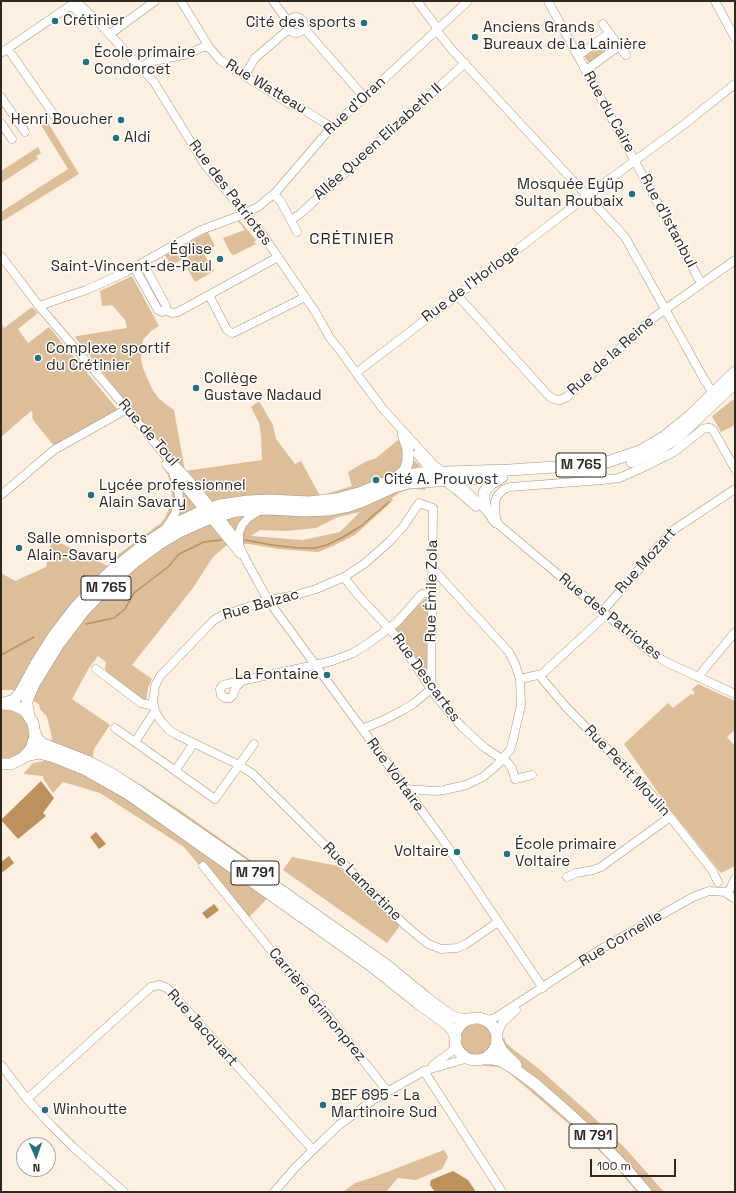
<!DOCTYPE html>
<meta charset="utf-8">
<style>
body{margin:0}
#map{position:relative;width:736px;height:1193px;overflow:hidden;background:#fdf0e1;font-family:"Space Grotesk",sans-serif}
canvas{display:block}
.frame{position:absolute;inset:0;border:2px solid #2e2821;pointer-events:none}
.north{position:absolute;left:16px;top:1137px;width:40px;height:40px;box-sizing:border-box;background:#fff;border:1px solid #aba9a6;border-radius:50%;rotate:178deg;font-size:11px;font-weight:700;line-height:16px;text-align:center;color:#2e2821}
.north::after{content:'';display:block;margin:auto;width:14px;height:18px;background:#277079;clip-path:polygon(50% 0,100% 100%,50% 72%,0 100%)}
.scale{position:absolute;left:590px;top:1159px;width:86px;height:18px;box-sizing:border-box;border:2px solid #2e2821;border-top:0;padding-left:5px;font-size:12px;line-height:14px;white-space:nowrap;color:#2e2821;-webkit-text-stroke:3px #fff;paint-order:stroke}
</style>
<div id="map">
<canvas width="736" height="1193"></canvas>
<div class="frame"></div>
<div class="north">N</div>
<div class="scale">100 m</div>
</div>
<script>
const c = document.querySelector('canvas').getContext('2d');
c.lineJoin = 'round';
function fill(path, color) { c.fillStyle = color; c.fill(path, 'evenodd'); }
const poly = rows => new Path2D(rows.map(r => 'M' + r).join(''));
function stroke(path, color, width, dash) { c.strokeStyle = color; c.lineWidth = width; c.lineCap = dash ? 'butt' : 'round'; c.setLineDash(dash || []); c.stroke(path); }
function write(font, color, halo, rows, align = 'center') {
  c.font = font + ' "Space Grotesk",sans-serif'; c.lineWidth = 3; c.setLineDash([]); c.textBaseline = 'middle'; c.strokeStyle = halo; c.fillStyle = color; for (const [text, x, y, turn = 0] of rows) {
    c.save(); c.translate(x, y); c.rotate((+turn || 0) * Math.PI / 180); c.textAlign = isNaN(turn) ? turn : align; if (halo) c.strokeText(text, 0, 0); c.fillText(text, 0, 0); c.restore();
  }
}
fill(poly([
 [607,36,614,46,590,65,583,54],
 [47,121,79,174,1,222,1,212,68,169,41,125],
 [38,147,41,153,36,156,38,159,1,183,1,171],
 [238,221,240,221,256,240,254,242,256,244,234,255,231,254,223,238,245,230],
 [208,232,215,246,203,253,207,259,208,267,211,266,214,271,195,282,186,266,188,264,184,258,171,266,165,255],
 [132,276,159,326,151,331,143,340,141,359,143,368,152,389,159,399,174,410,185,471,262,460,261,436,259,423,251,407,259,401,273,425,276,439,295,464,301,461,320,496,352,486,348,472,365,462,376,458,398,440,404,450,420,466,426,490,414,488,400,492,392,498,393,500,387,506,355,535,333,546,318,552,279,549,248,544,227,545,213,557,193,588,132,665,152,679,148,688,146,701,141,700,107,673,105,669,106,662,98,656,89,668,72,699,110,725,94,749,93,757,135,781,184,813,280,881,264,902,245,921,184,847,100,793,63,782,53,793,44,780,43,776,23,774,33,763,44,761,52,738,47,717,40,709,39,704,13,690,1,690,1,573,15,581,46,567,52,539,108,566,119,554,161,523,165,518,171,505,172,496,171,486,168,475,164,469,175,461,115,388,75,337,77,336,127,328,125,320,112,305,102,306,100,291],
 [360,512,340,532,303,540,251,536,260,530,287,531,316,528,338,517],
 [32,307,38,313,18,329,28,343,49,327,118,410,54,446,33,420,32,416,33,414,31,411,1,437,1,323,4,328],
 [735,398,735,425,721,432,712,416],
 [429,595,427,679,394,628],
 [698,684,735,701,735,730,727,737,735,746,735,866,721,873,669,808,624,744,668,703,673,708,691,694,693,695,695,693,692,689],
 [1,708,6,708,25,717,32,739,18,758,1,760],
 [292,857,338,866,399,924,399,927,387,943,283,870],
 '459 1040a17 17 0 1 1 34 0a17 17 0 1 1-34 0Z',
 [504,1037,506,1043,514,1050,538,1068,589,1113,626,1149,664,1192,637,1192,616,1167,590,1142,502,1067,482,1066,491,1062,498,1052],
 [444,1150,448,1157,442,1169,416,1180,398,1178,386,1192,343,1192,355,1183,374,1177]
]), '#dcbe9b');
fill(poly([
 [41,781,54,798,43,813,46,816,18,839,1,820],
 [96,832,106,844,99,849,90,837],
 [9,856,14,863,3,872,1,870,1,862],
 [214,904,219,910,207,919,202,913],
 [453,1171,468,1180,476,1192,435,1192,430,1185,431,1180]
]), '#bc915c');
stroke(poly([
 [245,540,272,545,299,548,315,548,327,545,345,536,361,526,389,502],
 [86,624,114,618,125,609,134,593,168,567,179,554,204,542,221,540],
 [1,655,34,637]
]), '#bc915c', 1.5);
const minor = poly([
 [76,1,99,23,154,82,205,165,263,235,316,313,330,338,342,353,356,373,383,409,434,465,461,486,486,510],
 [181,1,209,47,220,60,288,103,301,108,331,127],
 [273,1,289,23],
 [417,1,438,29],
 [548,1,701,283],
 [715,1,735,38],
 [71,6,92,22],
 '288 25a8 8 0 1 1 16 0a8 8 0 1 1-16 0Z',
 [603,24,609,33],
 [303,27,364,97],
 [436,30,453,51,625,237,704,379,716,398],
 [110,34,155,1],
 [619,46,626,55],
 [8,49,54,115],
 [1,53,77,1],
 [578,56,609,33,619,46,586,70],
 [141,67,149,62,188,54,203,47,209,47],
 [245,75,255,58,289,29],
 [1,97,25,132],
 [1,123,12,139],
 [274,194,281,202,297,232],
 [291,220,300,214,465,63],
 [1,256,39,306,111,390,169,460,183,473,191,482,231,532,239,545,247,562,268,600,441,837,543,988],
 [134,267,158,310,162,312,165,310,166,306,143,263],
 [209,295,227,330,232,333,235,332,305,297],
 [457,295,549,396,554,399,560,400,567,397,653,318,735,260],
 [39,306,86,290,124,273,201,230,239,216,258,207,276,192,329,130,468,1],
 [165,310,172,313,178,312,278,257],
 [356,373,587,196,686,123,735,84],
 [417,454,432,472,455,489,476,507],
 [166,464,240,554],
 [1,495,54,450,127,409],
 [492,519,653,654,666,662,735,694],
 [496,520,495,502,497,496,504,489,510,487,602,480,619,478,642,468,674,452,703,429,707,428,710,428,713,430,735,469],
 [166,528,175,514,179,500,178,487,174,476],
 [239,544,239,533,242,525,248,518,259,511],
 [344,577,357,594,396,636,435,695,449,712,462,727,485,748,508,763,512,768,515,779,532,775],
 [602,612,672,531,735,489],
 [96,669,141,703,154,706],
 [539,675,566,707,655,798,712,870,718,882],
 [698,677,735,632],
 [520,679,542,674,606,615],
 [243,680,236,687,233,695,230,698,225,698,221,695,220,689,223,685,227,684,236,682,315,665,332,661,353,653,369,643,397,622,422,594,432,591],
 [115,728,215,799,254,744],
 [362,729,384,720,403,710,413,704,431,689,433,508,419,503,403,527,389,542,364,564,344,577,316,589,296,595,268,600,221,616,214,620,160,676,155,686,153,701,155,711,160,720,169,730,177,735,239,765,253,774,405,925,428,944,441,949,457,948,466,944,498,922],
 [135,742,155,711],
 [175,771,194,743],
 [405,789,436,791,444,790,466,785,483,777,496,766,510,750,513,740,521,705,520,679,515,664,509,652,433,569],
 [203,866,290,974,311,994,362,1059,387,1091],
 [567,877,576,873,593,870,601,867,670,817],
 [724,892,735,899],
 [484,1020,492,1019,495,1018,601,949,693,897,709,891,727,892,730,889,735,879],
 [497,1036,502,1023,516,1010],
 [1,1065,27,1099,51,1125,73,1147,124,1192],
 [433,1065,452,1051,456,1041],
 [424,1071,502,1192],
 [27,1099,151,987,160,985,167,988,313,1150],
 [274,1192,294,1169,313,1150,339,1125,373,1100,424,1071,458,1061,465,1059,473,1060]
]);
const major = poly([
 [632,462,655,452,677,438,735,383],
 [396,478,405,470,408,461,408,449,403,434],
 [496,522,485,506,484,500,484,493,487,488,492,483,502,477],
 [1,704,14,700,20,693,37,662,54,635,74,609,95,586,111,571,146,543,177,523,198,513,220,505,248,501,270,500,309,502,336,499,359,493,396,478,418,473,509,470,585,465,607,462,640,451,664,437,691,415,735,372],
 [29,716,27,705,27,701,34,684,58,645,83,612,107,587,136,561,159,544,179,532,206,520,236,511,268,509,305,511,328,510,349,506,363,501,394,487,409,483,482,478],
 [35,732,37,738,41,743,87,761,112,774,137,790,228,853,385,964,428,999,451,1016,459,1019,472,1019],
 [26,756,39,753,54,757,86,770,130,795,370,965,418,1003,448,1025,453,1031,456,1038],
 [1,764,11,764,23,758,31,749,35,736,33,723,26,712,22,709,13,705,3,704],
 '455 1039a21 21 0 1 1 42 0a21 21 0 1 1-42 0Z',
 [497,1041,502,1051,516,1065],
 [482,1059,492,1059,501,1061,513,1068,535,1084,567,1112,601,1143,627,1170,646,1192]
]);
stroke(minor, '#a49685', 9);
stroke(major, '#a49685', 12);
stroke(minor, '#fff', 8);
stroke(major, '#fff', 11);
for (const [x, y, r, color] of [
 [55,21,4,"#277079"],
 [364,23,4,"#277079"],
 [475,37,4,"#277079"],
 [86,62,4,"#277079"],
 [121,120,4,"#277079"],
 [116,138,4,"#277079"],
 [632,194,4,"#277079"],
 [220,259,4,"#277079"],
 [38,358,4,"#277079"],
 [196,388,4,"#277079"],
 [376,480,4,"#277079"],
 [91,495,4,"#277079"],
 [19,548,4,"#277079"],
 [327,675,4,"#277079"],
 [457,852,4,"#277079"],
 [507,854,4,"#277079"],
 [323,1105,4,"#277079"],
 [45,1110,4,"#277079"]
]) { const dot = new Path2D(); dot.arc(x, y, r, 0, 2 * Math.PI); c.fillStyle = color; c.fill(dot); stroke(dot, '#fff', 1.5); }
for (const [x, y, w] of [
 [581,465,50],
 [106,588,50],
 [255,873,48],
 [593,1136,48]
]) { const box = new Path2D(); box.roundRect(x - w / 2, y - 12, w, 24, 3); c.fillStyle = '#fff'; c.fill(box); stroke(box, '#2e2821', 1); }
write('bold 14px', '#2e2821', null, [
 ["M 765",581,465],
 ["M 765",106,588],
 ["M 791",255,873],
 ["M 791",593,1136]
]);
write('15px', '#2e2821', '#fff', [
 ["Crétinier",63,21],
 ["Cité des sports",356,23,"right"],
 ["Anciens Grands",483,28],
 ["Bureaux de La Lainière",483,45],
 ["École primaire",94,53],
 ["Condorcet",94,70],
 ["Henri Boucher",113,120,"right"],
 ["Aldi",124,138],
 ["Mosquée Eyüp",624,185,"right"],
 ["Sultan Roubaix",624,202,"right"],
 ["Église",212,250,"right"],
 ["Saint-Vincent-de-Paul",212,267,"right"],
 ["Complexe sportif",46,349],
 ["du Crétinier",46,366],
 ["Collège",204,379],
 ["Gustave Nadaud",204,396],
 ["Cité A. Prouvost",384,480],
 ["Lycée professionnel",99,486],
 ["Alain Savary",99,503],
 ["Salle omnisports",27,539],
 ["Alain-Savary",27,556],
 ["La Fontaine",319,675,"right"],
 ["École primaire",515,845],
 ["Voltaire",515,862],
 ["Voltaire",449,852,"right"],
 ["BEF 695 - La",331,1096],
 ["Martinoire Sud",331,1113],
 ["Winhoutte",53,1110]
], 'left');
write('15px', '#2e2821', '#fff', [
 ["Rue Watteau",266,87,31],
 ["Rue d'Oran",355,106,-43],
 ["Rue du Caire",609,112,61],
 ["Allée Queen Elizabeth II",378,142,-42],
 ["Rue des Patriotes",230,193,53],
 ["Rue d'Istanbul",668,221,62],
 ["Rue de l'Horloge",471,284,-37],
 ["Rue de la Reine",611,356,-42],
 ["Rue de Toul",148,433,49],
 ["Rue Mozart",646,561,-48],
 ["Rue Émile Zola",432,591,-89],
 ["Rue Balzac",261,605,-16],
 ["Rue des Patriotes",610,617,39],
 ["Rue Descartes",426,678,54],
 ["Rue Petit Moulin",627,771,47],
 ["Rue Voltaire",395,775,54],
 ["Rue Lamartine",362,882,45],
 ["Rue Corneille",621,939,-31],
 ["Carrière Grimonprez",317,1005,50],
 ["Rue Jacquart",202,1028,48]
]);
c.letterSpacing = '1px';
write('16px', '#2e2821', '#fff', [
 ["CRÉTINIER",352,240]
]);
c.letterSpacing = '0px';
</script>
